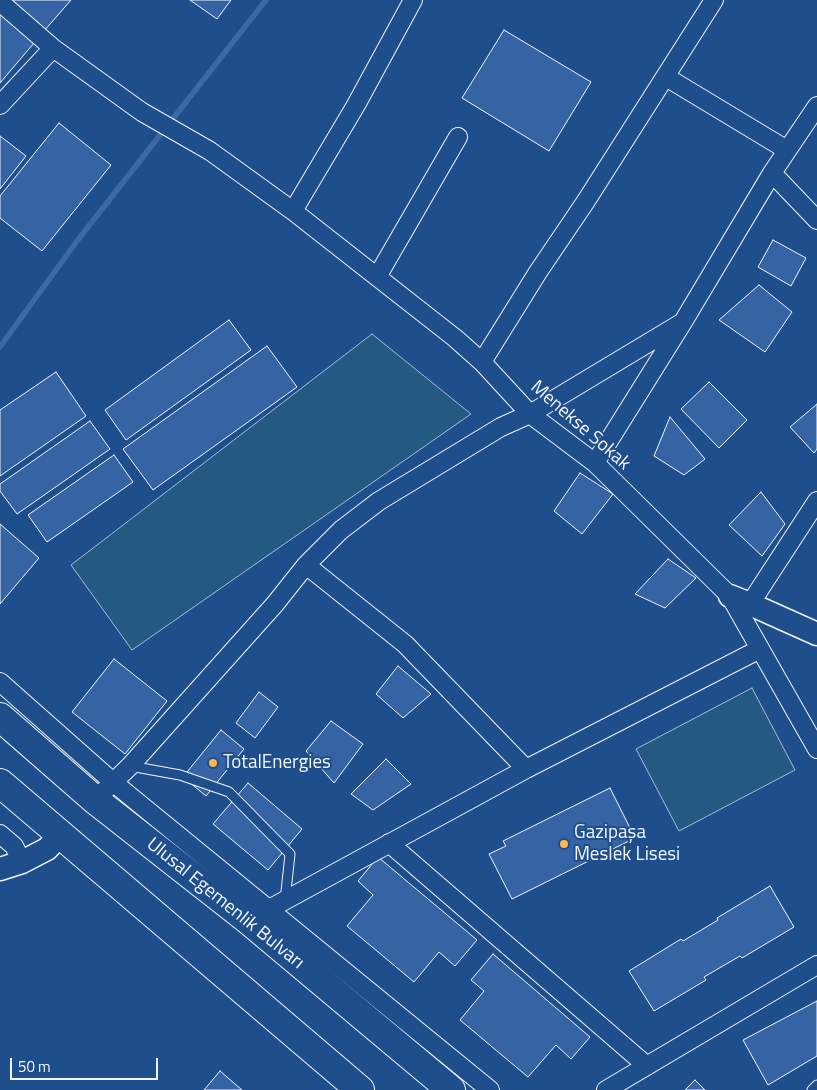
<!DOCTYPE html>
<meta charset="utf-8">
<style>
body{margin:0}
#map{position:relative;width:817px;height:1090px;overflow:hidden;background:#1f4e8c;font-family:"Titillium Web",sans-serif}
canvas{display:block}
.scale{position:absolute;left:10px;top:1058px;width:148px;height:22px;box-sizing:border-box;border:2px solid #f2f6ff;border-top:0;padding-left:6px;font-size:15px;line-height:18px;white-space:nowrap;color:#f2f6ff;-webkit-text-stroke:4px #1f4e8c;paint-order:stroke}
</style>
<div id="map">
<canvas width="817" height="1090"></canvas>
<div class="scale">50 m</div>
</div>
<script>
const c = document.querySelector('canvas').getContext('2d');
c.lineJoin = 'round';
function fill(path, color) { c.fillStyle = color; c.fill(path, 'evenodd'); }
const poly = rows => new Path2D(rows.map(r => 'M' + r).join(''));
function stroke(path, color, width, dash) { c.strokeStyle = color; c.lineWidth = width; c.lineCap = dash ? 'butt' : 'round'; c.setLineDash(dash || []); c.stroke(path); }
function write(font, color, halo, rows, align = 'center') {
  c.font = font + ' "Titillium Web",sans-serif'; c.lineWidth = 4; c.setLineDash([]); c.textBaseline = 'middle'; c.strokeStyle = halo; c.fillStyle = color; for (const [text, x, y, turn = 0] of rows) {
    c.save(); c.translate(x, y); c.rotate((+turn || 0) * Math.PI / 180); c.textAlign = isNaN(turn) ? turn : align; if (halo) c.strokeText(text, 0, 0); c.fillText(text, 0, 0); c.restore();
  }
}
const green = poly([
 [372,334,471,414,132,650,71,565,372,334],
 [752,688,795,770,679,831,636,749,752,688]
]);
fill(green, '#245a82');
stroke(green, '#a8bbd7', 1);
stroke(poly([
 [0,347,77,241,266,0]
]), '#3b69a3', 5.5);
const building = poly([
 [10,0,71,0,44,31,10,0],
 [190,0,231,0,217,19,190,0],
 [0,13,34,43,0,83,0,13],
 [504,30,591,82,549,151,462,98,504,30],
 [59,123,111,165,42,251,0,218,0,196,59,123],
 [0,136,26,156,0,189,0,136],
 [773,240,806,258,791,286,758,267,773,240],
 [759,285,792,312,765,352,719,320,759,285],
 [229,320,251,350,126,440,105,410,229,320],
 [267,346,297,387,153,490,123,449,267,346],
 [56,372,86,416,0,476,0,410,56,372],
 [709,382,747,420,719,448,681,409,709,382],
 [817,404,817,449,814,453,790,427,817,404],
 [670,417,705,459,684,475,654,456,670,417],
 [90,421,110,449,17,514,0,491,0,484,90,421],
 [114,455,133,482,47,542,28,515,114,455],
 [580,473,613,494,582,534,554,511,580,473],
 [761,492,785,524,762,556,729,525,761,492],
 [0,524,39,558,0,604,0,524],
 [668,559,696,578,665,608,635,594,668,559],
 [114,659,167,701,125,754,72,712,114,659],
 [398,666,431,694,403,718,376,694,398,666],
 [259,692,278,707,255,738,236,723,259,692],
 [331,721,363,744,334,783,306,751,331,721],
 [221,730,244,749,206,796,183,777,221,730],
 [386,759,411,784,373,810,351,794,386,759],
 [248,783,302,829,268,870,213,824,248,783],
 [610,788,635,838,512,899,489,854,506,846,503,841,610,788],
 [378,857,477,940,455,966,439,952,414,982,347,926,373,895,358,881,378,857],
 [770,886,794,927,742,958,740,956,704,977,706,980,654,1011,629,971,681,939,683,941,718,920,717,918,770,886],
 [493,954,590,1037,571,1059,556,1045,528,1077,460,1020,484,991,471,980,493,954],
 [817,1001,817,1056,768,1085,743,1040,817,1001],
 [220,1071,242,1090,204,1090,220,1071],
 [695,1080,705,1090,685,1090,695,1080]
]);
fill(building, '#3563a3');
stroke(building, '#f2f6ff', 1);
const service = poly([
 [130,766,180,775,229,792,290,854,285,901],
 [812,1090,817,1085]
]);
const minor = poly([
 [0,2,53,48,142,112,210,151,293,211,455,338,482,362,530,414,595,463,730,596,817,749],
 [666,77,787,150],
 [0,105,53,48],
 [772,173,817,220],
 [293,211,356,105,413,0],
 [377,277,458,137],
 [482,362,538,272,586,201,714,0],
 [595,463,683,322,772,173,817,106],
 [306,565,405,644,526,769],
 [750,604,817,501],
 [0,682,114,783,490,1090],
 [95,800,130,766,275,604,306,565,341,530,379,501,501,427,530,414,683,322],
 [0,834,14,846,22,862],
 [389,843,647,1066],
 [260,914,526,769,760,649],
 [606,1090,817,965]
]);
const tertiary = poly([
 [730,596,750,604,817,634],
 [0,869,22,862,47,849,61,834]
]);
const trunk = poly([
 [0,717,95,800,248,920,451,1090],
 [0,783,360,1090]
]);
stroke(service, '#f2f6ff', 11);
stroke(minor, '#f2f6ff', 20);
stroke(tertiary, '#f2f6ff', 25);
stroke(trunk, '#f2f6ff', 30);
stroke(service, '#1f4e8c', 9);
stroke(minor, '#1f4e8c', 18);
stroke(tertiary, '#1f4e8c', 22);
stroke(trunk, '#1f4e8c', 28);
for (const [x, y, r, color] of [
 [213,763,5,"#ffb74d"],
 [564,844,5,"#ffb74d"]
]) { const dot = new Path2D(); dot.arc(x, y, r, 0, 2 * Math.PI); c.fillStyle = color; c.fill(dot); stroke(dot, '#1f4e8c', 2); }
write('19px', '#f2f6ff', '#1f4e8c', [
 ["Menekse Sokak",580,426,41],
 ["Ulusal Egemenlik Bulvarı",225,904,39]
]);
write('19px', '#f2f6ff', '#1f4e8c', [
 ["TotalEnergies",223,763],
 ["Gazipaşa",574,833],
 ["Meslek Lisesi",574,855]
], 'left');
</script>
